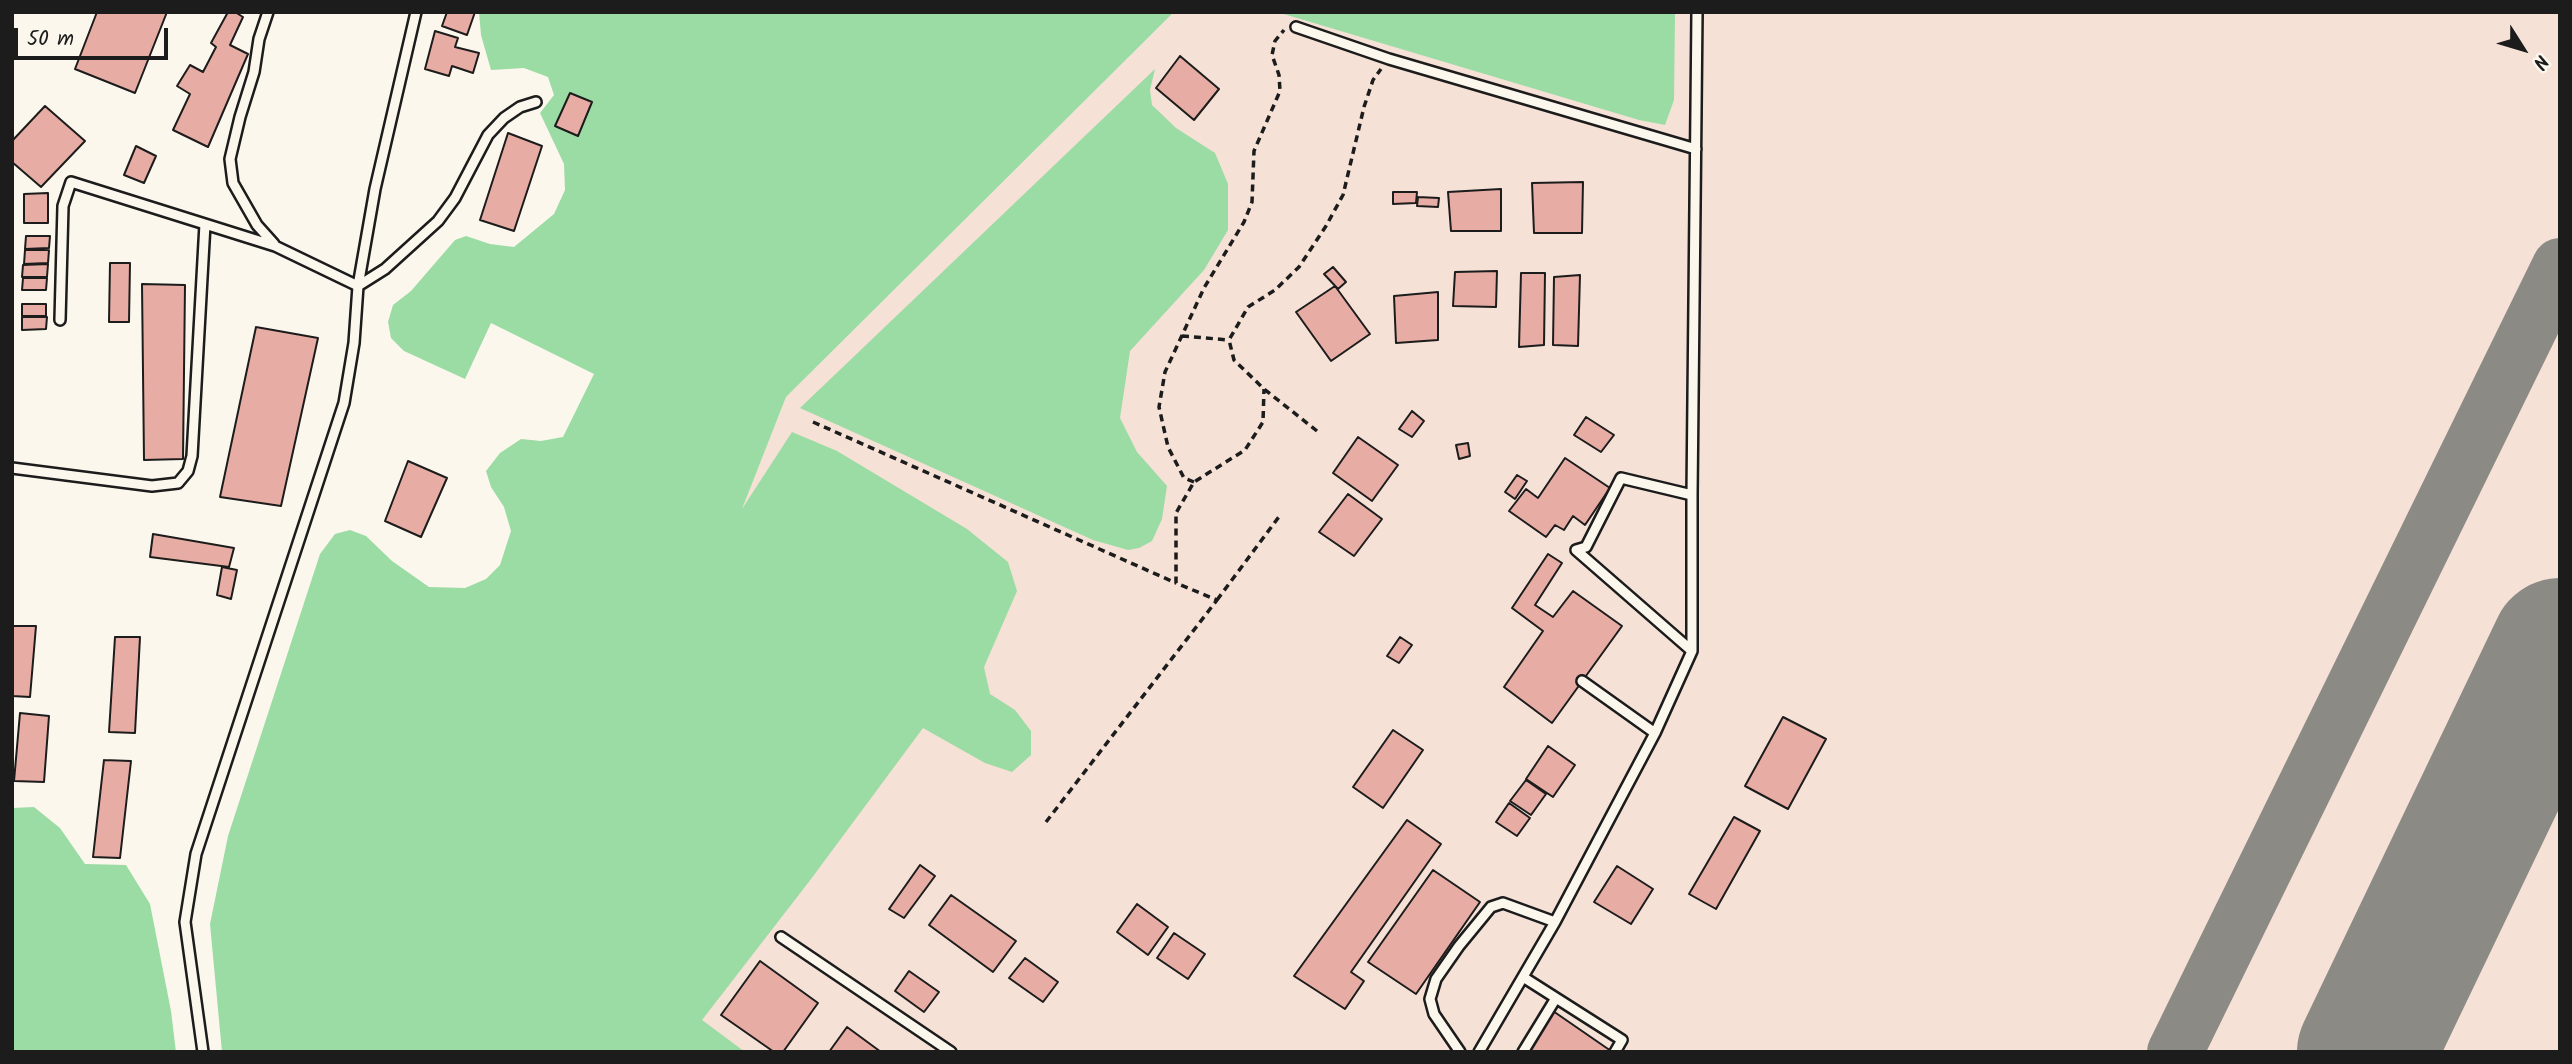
<!DOCTYPE html>
<style>
body{margin:0}
#map{position:relative;width:2572px;height:1064px;overflow:hidden;background:#fbf7ec;font-family:Kalam,sans-serif}
canvas{display:block}
.frame{position:absolute;inset:0;border:14px solid #1c1c1c;pointer-events:none}
.north{position:absolute;left:2488px;top:14px;width:70px;height:70px;-webkit-text-stroke:5px #fbf7ec;paint-order:stroke;rotate:127deg;font-size:19px;font-weight:700;line-height:28px;text-align:center;color:#1c1c1c}
.north::after{content:'';display:block;margin:auto;width:24px;height:32px;background:#1c1c1c;clip-path:polygon(50% 0,100% 100%,50% 72%,0 100%)}
.scale{position:absolute;left:14px;top:28px;width:154px;height:32px;box-sizing:border-box;border:4px solid #1c1c1c;border-top:0;padding-left:9px;font-size:21px;line-height:24px;white-space:nowrap;color:#1c1c1c;-webkit-text-stroke:5px #fbf7ec;paint-order:stroke}
</style>
<div id="map">
<canvas width="2572" height="1064"></canvas>
<div class="frame"></div>
<div class="north">N</div>
<div class="scale">50 m</div>
</div>
<script>
const c = document.querySelector('canvas').getContext('2d');
c.lineJoin = 'round';
function fill(path, color) { c.fillStyle = color; c.fill(path, 'evenodd'); }
const poly = rows => new Path2D(rows.map(r => 'M' + r).join(''));
function stroke(path, color, width, dash) { c.strokeStyle = color; c.lineWidth = width; c.lineCap = dash ? 'butt' : 'round'; c.setLineDash(dash || []); c.stroke(path); }
fill(poly([
 [1174,12,2560,12,2560,1052,560,1052,740,513,786,397]
]), '#f5e1d6');
fill(poly([
 [479,12,1174,12,786,397,742,509,792,432,837,451,967,529,1008,562,1017,591,984,667,990,694,1015,710,1031,731,1031,755,1012,772,985,763,923,728,811,879,702,1020,745,1052,222,1052,210,924,228,836,320,554,335,534,350,530,366,536,392,561,429,587,465,588,486,579,500,565,511,531,504,507,491,487,486,471,500,453,521,439,541,441,563,437,594,374,491,323,465,379,404,351,391,338,388,322,393,305,411,291,455,240,466,236,490,244,514,247,554,214,565,190,564,164,540,113,554,95,548,77,524,68,491,70,481,35],
 [1277,12,1675,12,1674,100,1665,125,1639,120],
 [1155,69,1150,90,1152,105,1176,128,1215,153,1228,184,1228,230,1204,270,1130,351,1120,418,1137,452,1167,486,1162,519,1152,541,1139,548,1128,550,1093,540,800,408],
 [34,807,60,828,85,864,126,865,150,904,171,1011,176,1052,12,1052,12,808]
]), '#9bdba4');
stroke(poly([
 [2175,1052,2560,266]
]), '#8c8a84', 56);
stroke(poly([
 [2366,1052,2560,647]
]), '#8c8a84', 138);
const building = poly([
 [97,12,167,12,135,93,75,69,97,12],
 [228,12,235,12,243,17,230,45,248,54,208,147,173,130,190,94,177,86,190,65,203,72,216,47,211,43,228,12],
 [447,12,475,12,467,35,442,26,447,12],
 [435,31,458,38,455,47,479,53,473,73,452,66,449,76,425,69,435,31],
 [1180,56,1219,89,1194,120,1156,88,1180,56],
 [570,93,592,102,578,136,555,126,570,93],
 [45,106,85,141,41,187,12,162,12,141,45,106],
 [508,133,542,146,514,231,480,220,508,133],
 [136,146,156,156,144,183,124,175,136,146],
 [1583,182,1582,233,1534,233,1532,183,1583,182],
 [1501,189,1501,231,1451,231,1448,192,1501,189],
 [1393,192,1417,192,1416,203,1393,204,1393,192],
 [48,193,48,223,24,223,24,194,48,193],
 [1418,197,1439,198,1438,207,1417,206,1418,197],
 [26,236,50,236,49,248,25,249,26,236],
 [25,250,49,250,48,263,24,264,25,250],
 [110,263,130,263,129,322,109,322,110,263],
 [48,264,47,277,22,277,23,265,48,264],
 [1333,267,1346,282,1338,289,1324,274,1333,267],
 [1497,271,1496,307,1453,306,1455,272,1497,271],
 [1521,273,1545,273,1544,345,1519,347,1521,273],
 [1580,275,1578,346,1553,345,1554,277,1580,275],
 [23,278,47,278,46,290,22,290,23,278],
 [142,284,185,285,183,459,144,460,142,284],
 [1335,286,1370,334,1331,361,1296,312,1335,286],
 [1438,292,1438,340,1396,343,1394,296,1438,292],
 [22,304,46,304,46,316,22,316,22,304],
 [22,317,47,317,46,329,22,330,22,317],
 [256,327,318,338,281,506,220,497,256,327],
 [1412,411,1424,421,1412,437,1399,429,1412,411],
 [1586,417,1614,435,1601,452,1574,435,1586,417],
 [1358,437,1398,465,1372,501,1333,473,1358,437],
 [1468,443,1470,456,1459,459,1456,445,1468,443],
 [1565,458,1610,488,1585,525,1573,516,1564,530,1555,525,1546,537,1509,511,1526,489,1538,498,1565,458],
 [408,461,447,478,421,537,385,521,408,461],
 [1517,475,1527,481,1515,499,1505,492,1517,475],
 [1348,494,1382,519,1354,556,1319,532,1348,494],
 [153,534,234,548,229,567,150,557,153,534],
 [1548,554,1562,563,1535,605,1553,617,1573,591,1622,626,1552,723,1504,687,1543,631,1512,608,1548,554],
 [222,567,237,570,231,599,217,595,222,567],
 [12,626,36,626,30,697,12,696,12,626],
 [115,637,140,637,135,733,109,732,115,637],
 [1400,637,1412,645,1399,663,1387,656,1400,637],
 [20,713,49,716,44,782,14,781,20,713],
 [1783,717,1826,739,1788,809,1745,786,1783,717],
 [1393,730,1423,750,1383,808,1353,787,1393,730],
 [1548,746,1575,765,1553,797,1526,779,1548,746],
 [104,760,131,761,120,858,93,857,104,760],
 [1526,780,1546,794,1531,815,1510,801,1526,780],
 [1509,803,1530,818,1517,836,1496,822,1509,803],
 [1734,817,1760,831,1716,909,1689,894,1734,817],
 [1407,820,1441,844,1351,972,1364,981,1345,1009,1294,976,1407,820],
 [920,865,935,876,904,918,889,909,920,865],
 [1617,866,1653,889,1631,924,1594,902,1617,866],
 [1433,870,1480,902,1416,994,1368,962,1433,870],
 [951,895,1016,941,993,972,929,925,951,895],
 [1137,904,1168,927,1148,955,1117,932,1137,904],
 [1174,933,1205,954,1188,979,1157,958,1174,933],
 [1025,958,1058,982,1043,1002,1009,978,1025,958],
 [760,961,818,1003,783,1052,774,1052,721,1015,760,961],
 [909,971,939,992,924,1012,895,991,909,971],
 [1553,1011,1611,1051,1610,1052,1529,1052,1553,1011],
 [847,1027,881,1052,829,1052,847,1027]
]);
fill(building, '#e7ada4');
stroke(building, '#1c1c1c', 2);
const lane = poly([
 [268,12,259,39,254,72,240,117,230,159,233,183,257,225,274,244],
 [1296,27,1389,59,1696,149],
 [60,320,63,206,71,182,275,246,358,286,385,269,438,221,455,198,488,135,504,118,520,107,536,102],
 [12,468,152,486,178,483,188,471,192,456,205,224],
 [1692,495,1621,478,1586,547,1576,550,1692,651],
 [1582,681,1655,733],
 [781,937,951,1052],
 [1523,977,1622,1040,1615,1052],
 [203,1052,185,922,196,854,344,403,354,343,358,286,375,189,416,12],
 [1460,1052,1434,1014,1430,999,1436,979,1459,946,1491,907,1503,903,1555,922],
 [1479,1052,1555,922,1655,733,1692,651,1692,495,1697,12],
 [1523,1052,1556,998]
]);
stroke(lane, '#1c1c1c', 14);
stroke(poly([
 [1182,336,1229,340],
 [813,422,1176,583],
 [1317,431,1264,389,1234,360,1229,340,1248,307,1275,290,1299,267,1326,226,1343,195,1364,107,1373,80,1381,69],
 [1194,482,1184,478,1168,447,1159,407,1165,372,1204,288,1244,222,1252,202,1254,151,1280,91,1279,75,1272,55,1275,41,1284,30],
 [1217,600,1281,514],
 [1046,822,1217,600,1176,583,1176,513,1194,482,1245,450,1263,422,1264,389]
]), '#1c1c1c', 3.5, [7, 5]);
stroke(lane, '#fbf7ec', 9);
</script>
